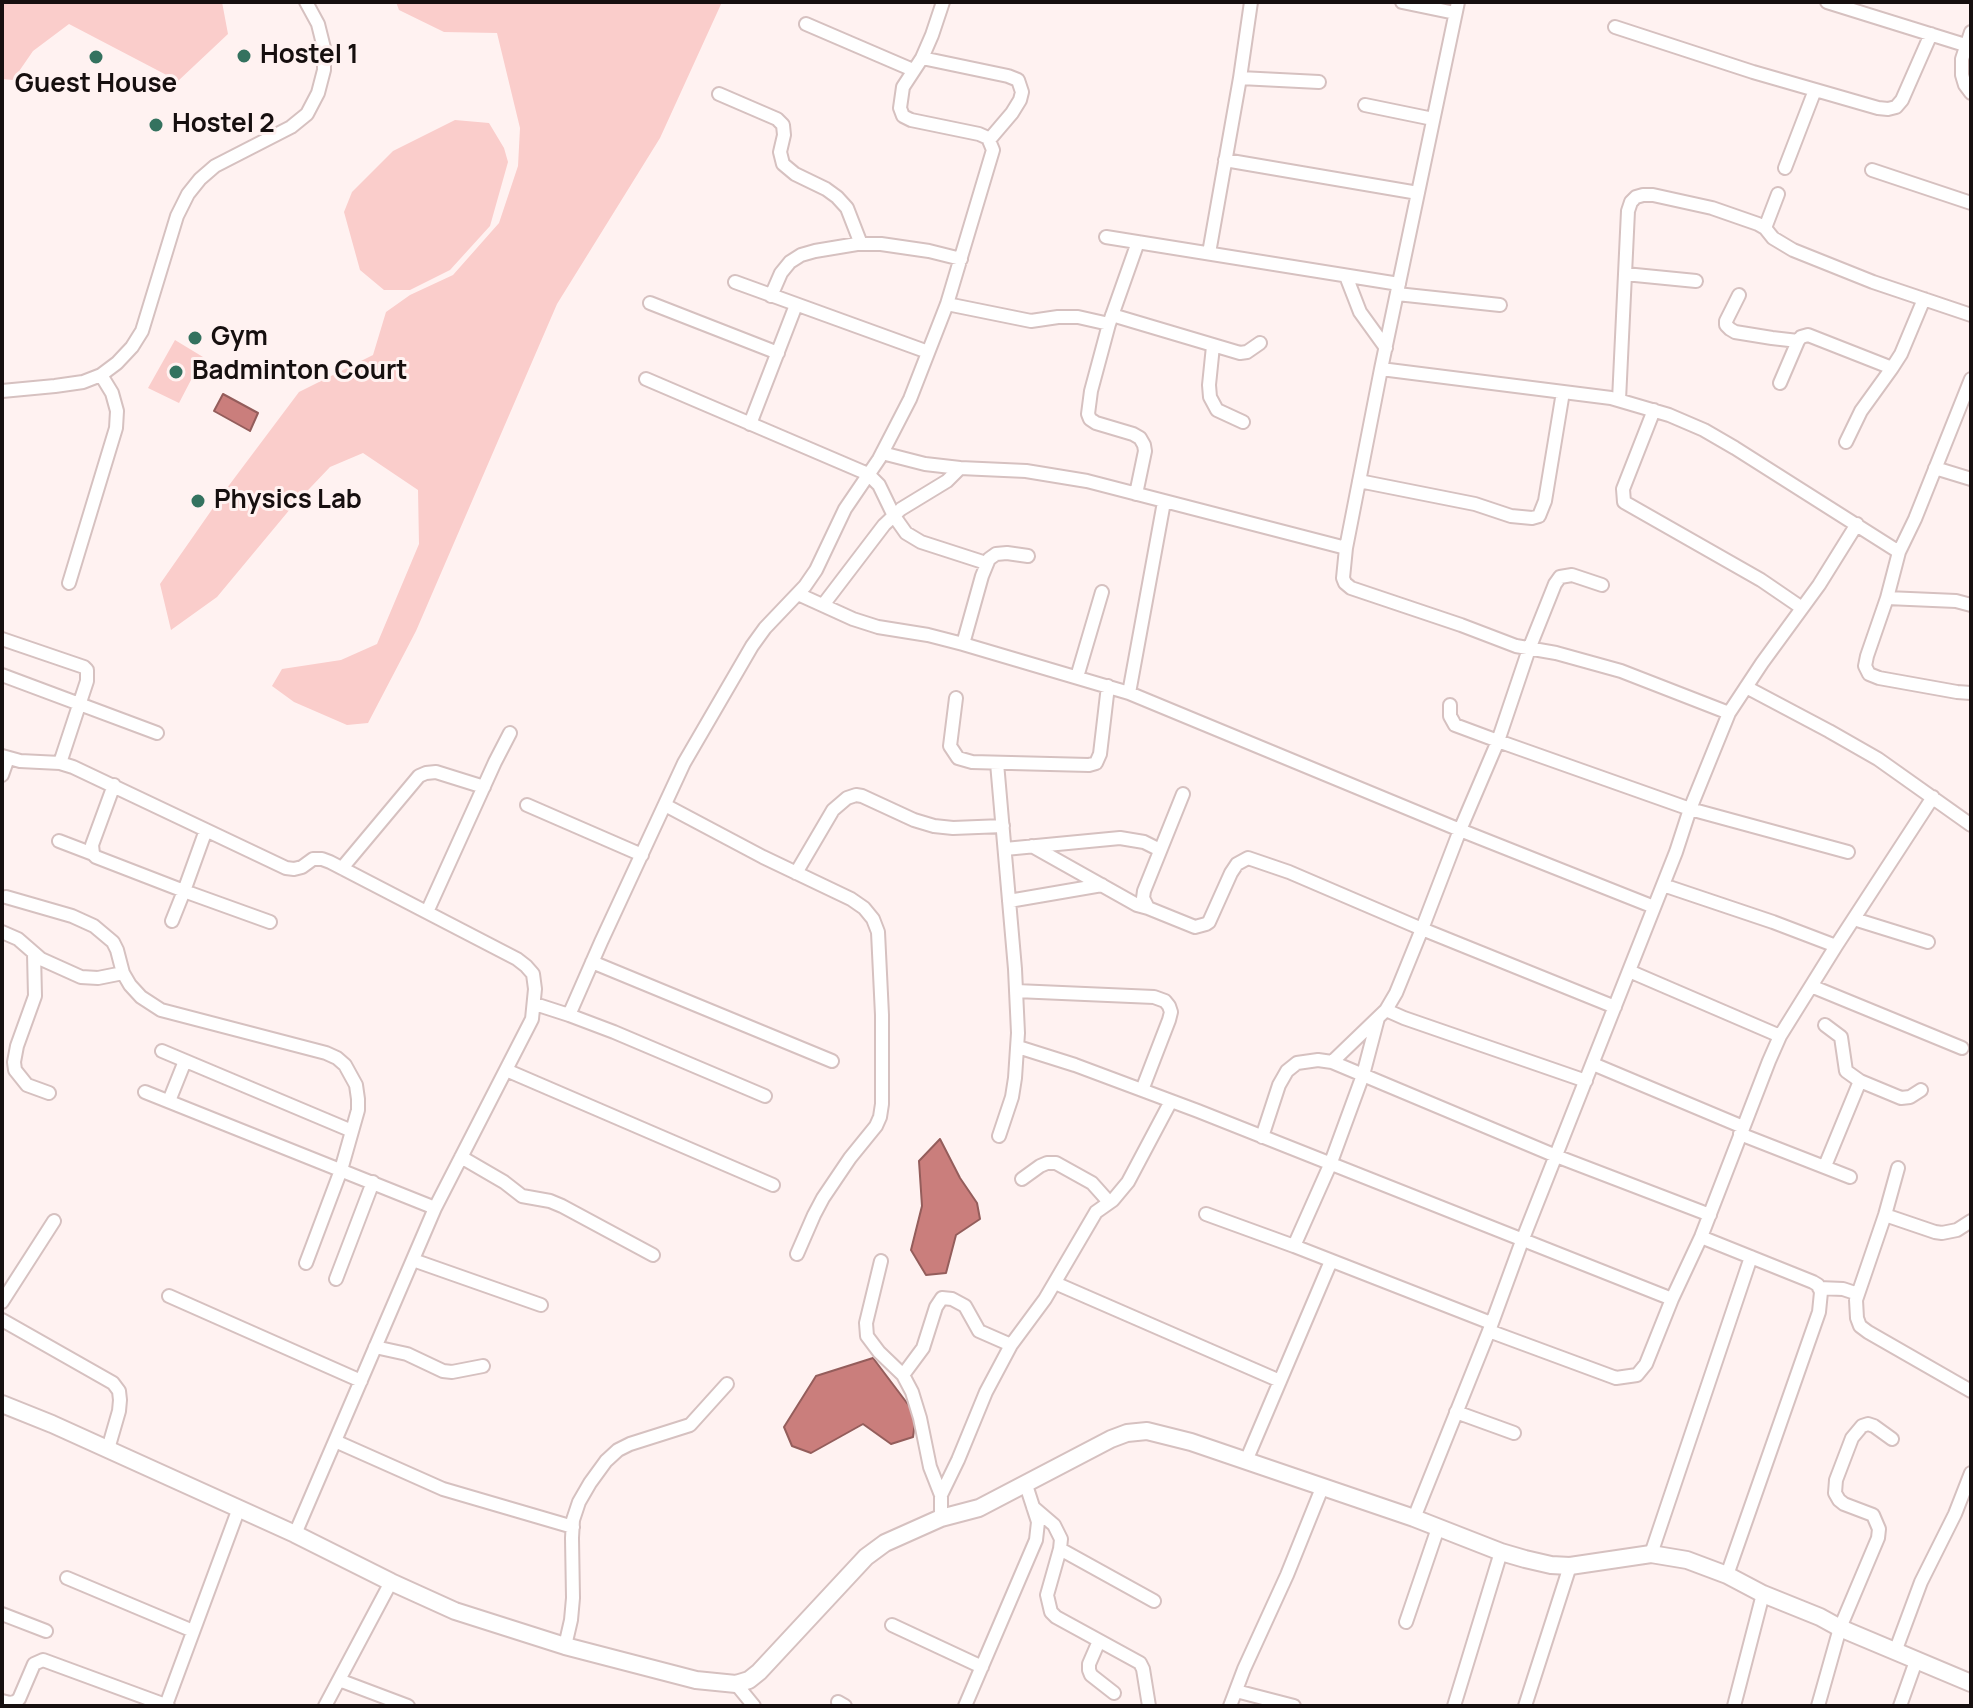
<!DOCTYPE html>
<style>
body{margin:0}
#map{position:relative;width:1973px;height:1708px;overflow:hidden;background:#fff2f1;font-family:Manrope,sans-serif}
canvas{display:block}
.frame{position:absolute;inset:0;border:4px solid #160f0f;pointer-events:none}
</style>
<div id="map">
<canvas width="1973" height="1708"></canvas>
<div class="frame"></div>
</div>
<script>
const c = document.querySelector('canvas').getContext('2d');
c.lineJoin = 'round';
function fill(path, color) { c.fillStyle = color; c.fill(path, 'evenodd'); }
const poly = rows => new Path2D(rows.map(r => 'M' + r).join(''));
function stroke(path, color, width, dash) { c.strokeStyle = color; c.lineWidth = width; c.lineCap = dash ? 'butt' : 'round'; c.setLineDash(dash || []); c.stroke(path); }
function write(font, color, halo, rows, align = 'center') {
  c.font = font + ' Manrope,sans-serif'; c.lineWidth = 6; c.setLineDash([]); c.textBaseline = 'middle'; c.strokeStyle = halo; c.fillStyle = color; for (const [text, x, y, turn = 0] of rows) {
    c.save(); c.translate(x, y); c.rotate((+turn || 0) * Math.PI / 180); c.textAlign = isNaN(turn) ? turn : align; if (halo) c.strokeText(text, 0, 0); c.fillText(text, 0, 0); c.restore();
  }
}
fill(poly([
 [2,2,222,2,228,34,178,81,69,24,33,51,13,80,2,79],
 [396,2,722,2,660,138,557,304,416,631,368,723,347,725,294,702,272,686,282,669,341,660,377,644,419,544,418,490,363,453,330,467,291,508,217,597,171,630,160,584,227,488,299,392,373,355,386,312,410,295,453,275,499,223,518,166,520,128,497,33,444,32,399,10],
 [455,120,489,123,504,148,508,162,490,226,450,270,410,290,384,290,360,270,344,212,352,192,393,151],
 [175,340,203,357,179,403,148,388]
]), '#facdcb');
const water = poly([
 [223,394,258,413,250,431,214,411,223,394],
 [940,1139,960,1178,977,1203,980,1219,956,1235,946,1273,926,1275,911,1250,922,1206,919,1161,940,1139],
 [873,1358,916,1415,913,1437,891,1444,863,1424,811,1453,792,1446,784,1427,816,1376,873,1358]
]);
fill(water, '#ca7e7c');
stroke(water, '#945d5b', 2);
const minor = poly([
 [1402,2,1455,13],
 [1458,2,1381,369,1611,398,1669,415,1704,430,1735,448,1899,552,1915,519,1971,379],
 [1827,2,1965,45],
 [806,24,913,70],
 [1615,27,1753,72,1878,108,1888,109,1896,107,1902,100,1931,34],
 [1971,32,1962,59,1962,75,1965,85,1971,93],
 [922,58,1008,76,1018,80,1022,92,1020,100,1012,113,989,140],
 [1240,78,1319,82],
 [719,94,777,119,783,125,784,135,780,152,783,164,795,174,826,189,837,197,847,208,861,244],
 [1365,105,1433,119],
 [1225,160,1418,193],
 [1785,168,1815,90],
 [1872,170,1971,203],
 [1765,228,1778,194],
 [1106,237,1399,284],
 [1209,253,1240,78,1251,2],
 [1625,274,1696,281],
 [1346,276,1360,312,1386,348],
 [735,282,928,352],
 [1397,294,1500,305],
 [1739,295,1726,321,1726,325,1730,329,1735,332,1772,338,1798,341],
 [771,296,781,273,790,262,801,255,815,251,857,244,881,244,929,251,961,259],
 [650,303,778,353],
 [947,304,1031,321,1058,317,1078,317,1109,324],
 [1112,315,1240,353,1247,352,1260,343],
 [1213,346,1209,385,1210,397,1217,410,1243,422],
 [646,379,868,474,879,485,894,516,906,533,921,542,986,563],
 [1780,383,1798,341,1801,337,1808,335,1892,368,1901,354,1924,299],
 [2,391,55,386,83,382,101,375,117,363,132,347,142,331,177,216,188,194,200,179,215,166,291,127,307,114,318,93,324,70,324,48,318,24,306,2],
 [1619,400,1628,211,1631,202,1636,197,1643,195,1653,195,1712,208,1758,224,1765,228,1773,238,1793,250,1873,282,1971,315],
 [1654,410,1623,489,1624,502,1761,580,1802,608],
 [750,424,796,305],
 [1846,442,1861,411,1892,368],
 [882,453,925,464,960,468],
 [1935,468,1971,479],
 [1359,481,1475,504,1511,516,1532,518,1539,516,1545,501,1563,392],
 [1136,494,1145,451,1144,445,1140,438,1133,434,1096,423,1090,419,1088,414,1091,391,1109,324,1138,242],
 [1346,548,1381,369],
 [1899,552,1887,598,1956,601,1971,605],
 [69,583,116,428,117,411,112,393,101,375],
 [798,594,853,619,878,627,928,635,963,644,1129,693,1460,830,1654,907],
 [1887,598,1867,656,1865,666,1869,674,1879,678,1957,692,1971,693],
 [823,605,884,525,901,509,947,481,960,468,1026,471,1087,481,1346,548,1343,578,1345,583,1351,588,1461,625,1516,646,1556,653,1621,671,1729,713],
 [2,639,84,667,87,670,87,681,60,763],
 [963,644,982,576,989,559,996,554,1007,553,1028,556],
 [2,675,157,733],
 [1077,677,1102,592],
 [1746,687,1829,731,1878,759,1971,825],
 [1129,693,1164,502],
 [956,698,950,746,958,758,972,762,1089,765,1096,763,1100,754,1108,686],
 [1450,705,1450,716,1455,725,1498,741,1529,649,1555,584,1560,577,1572,575,1602,585],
 [2,756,20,761,60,763,73,767,286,868,294,869,302,867,313,859,322,859,330,862,517,959,526,966,533,974,535,989,532,1019,435,1208,295,1534],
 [997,763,1015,969,1018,1033,1015,1078,1012,1097,999,1136],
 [2,775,8,758],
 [114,785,92,845,93,854,96,857,184,891,270,922],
 [1183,794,1144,891,1143,898,1148,908,1195,927,1206,924,1209,922,1231,873,1237,864,1248,858,1289,872,1422,929,1396,993,1386,1010,1332,1062],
 [527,805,642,855],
 [665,805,763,857,851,899,864,908,873,919,878,932,882,1015,882,1104,880,1117,876,1126,850,1158,823,1198,814,1215,797,1254],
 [59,841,93,854],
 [1032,846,1137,905,1148,908],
 [1005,849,1120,838,1144,842,1160,850],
 [342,868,419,776,426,773,436,772,484,787],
 [796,873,833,810,847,798,856,795,862,796,914,820,934,826,953,828,1003,826],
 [1663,885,1773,922,1836,946],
 [6,897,72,916,94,926,113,942,117,950,123,973,130,985,141,997,161,1010,326,1053,337,1058,345,1065,356,1085,358,1099,358,1110,341,1170,306,1263],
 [1009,901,1102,885],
 [427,912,495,762,510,733],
 [1854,919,1928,942],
 [172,921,184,891,206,830],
 [2,932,18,939,41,959,81,977,98,978,123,973],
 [34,954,35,996,17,1046,14,1062,15,1070,27,1085,49,1093],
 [592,962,832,1061],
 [1629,971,1780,1036],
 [1811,986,1962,1048],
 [1016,991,1154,997,1165,1001,1169,1006,1171,1012,1169,1020,1142,1090],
 [535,1004,569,1015,614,1032,765,1096],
 [1615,1007,1422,929,1460,830,1498,741,1690,809,1848,852],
 [1386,1010,1404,1018,1586,1081],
 [569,1015,601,942,684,763,752,646,765,628,805,586,816,570,845,509,879,459,893,432,910,399,947,304,993,150,988,138,979,134,911,120,903,116,900,108,903,87,922,58,932,35,943,2],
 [1825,1025,1841,1037,1846,1071,1860,1081,1901,1098,1910,1097,1921,1090],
 [1018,1047,1075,1065,1198,1111,1672,1299],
 [162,1051,352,1131],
 [1593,1064,1743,1127],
 [506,1070,773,1185],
 [145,1092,435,1208],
 [169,1101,185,1061],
 [1740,1134,1850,1177],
 [1262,1137,1279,1085,1287,1071,1297,1063,1318,1060,1332,1062,1363,1075,1378,1018],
 [461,1157,504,1182,522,1196,550,1201,562,1206,653,1255],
 [1825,1166,1860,1081],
 [1898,1168,1885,1215,1856,1300,1857,1318,1860,1326,1868,1332,1971,1391],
 [1022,1179,1040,1166,1047,1163,1056,1163,1092,1183,1109,1202],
 [1206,1214,1294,1246],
 [1885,1215,1935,1232,1942,1233,1957,1230,1971,1221],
 [1701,1237,1813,1282,1818,1285,1821,1292,1819,1312,1727,1575],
 [413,1260,541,1305],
 [881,1261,866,1323,867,1336,879,1352,903,1375,912,1392,920,1418,930,1467,941,1495,941,1518],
 [336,1279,373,1182],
 [1055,1283,1280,1381],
 [1819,1288,1843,1289,1858,1294],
 [169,1296,361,1381],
 [2,1302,54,1221],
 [2,1320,113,1383,119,1391,120,1400,119,1411,108,1449],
 [1491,1323,1294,1246,1330,1165,1363,1075,1556,1156,1710,1215],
 [1489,1331,1616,1378,1637,1375,1646,1364,1672,1299,1701,1237,1769,1061,1780,1036,1836,946,1933,797],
 [375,1347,407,1354,443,1371,452,1372,483,1366],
 [903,1375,923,1348,936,1307,942,1298,952,1299,965,1306,979,1331,1011,1345],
 [1456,1412,1514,1433],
 [335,1441,443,1489,573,1527],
 [1246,1461,1331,1261],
 [941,1495,958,1460,986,1392,1011,1345,1045,1299,1096,1212,1113,1200,1128,1182,1171,1101],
 [1033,1507,1054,1525,1061,1539,1060,1549,1047,1595,1051,1612,1056,1617,1140,1663,1143,1669,1149,1706],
 [1414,1518,1489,1331,1522,1241,1676,852,1690,809,1729,713,1762,663,1819,585,1857,524],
 [1060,1549,1154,1601],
 [1651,1554,1751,1257],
 [67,1578,193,1631],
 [2,1614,46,1631],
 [1406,1622,1438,1528],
 [892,1625,982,1667],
 [1099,1641,1089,1664,1089,1670,1091,1675,1114,1693],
 [565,1646,571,1620,573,1598,572,1538,573,1520,579,1502,590,1483,606,1461,618,1450,630,1444,690,1425,727,1384],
 [1895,1652,1921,1582,1955,1514,1971,1473],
 [339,1680,408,1706],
 [736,1684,754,1706],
 [1236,1691,1294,1706],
 [2,1701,10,1703,15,1702,19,1699,34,1664,43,1660,168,1706],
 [838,1702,845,1706],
 [166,1705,239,1508],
 [325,1706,391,1582],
 [965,1706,1036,1540,1038,1522,1026,1485],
 [1230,1706,1244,1669,1287,1575,1322,1488],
 [1454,1706,1501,1552],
 [1525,1706,1570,1566],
 [1734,1706,1763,1594],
 [1818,1706,1840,1628,1878,1538,1879,1529,1873,1515,1844,1504,1839,1500,1835,1493,1836,1480,1852,1438,1862,1426,1868,1424,1874,1426,1892,1439],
 [1900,1706,1916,1661]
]);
const tertiary = poly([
 [2,1404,52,1424,295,1534,391,1582,455,1611,565,1646,696,1680,736,1684,749,1680,759,1672,866,1557,885,1543,941,1518,979,1508,1111,1439,1127,1433,1147,1431,1191,1442,1414,1518,1501,1552,1525,1559,1551,1565,1570,1566,1651,1554,1687,1560,1727,1575,1763,1594,1820,1617,1840,1628,1971,1683]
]);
stroke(minor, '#d6c1c0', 16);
stroke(tertiary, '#d6c1c0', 20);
stroke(minor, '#fff', 12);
stroke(tertiary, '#fff', 16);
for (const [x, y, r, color] of [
 [244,56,8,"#34725f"],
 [96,57,8,"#34725f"],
 [156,125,8,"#34725f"],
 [195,338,8,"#34725f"],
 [176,372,8,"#34725f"],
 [198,501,8,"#34725f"]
]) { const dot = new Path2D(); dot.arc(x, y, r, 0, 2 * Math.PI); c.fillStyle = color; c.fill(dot); stroke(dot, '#fff2f1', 3); }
write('bold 26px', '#160f0f', '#fff2f1', [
 ["Hostel 1",260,56],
 ["Guest House",96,85,"center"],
 ["Hostel 2",172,125],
 ["Gym",211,338],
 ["Badminton Court",192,372],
 ["Physics Lab",214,501]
], 'left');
</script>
